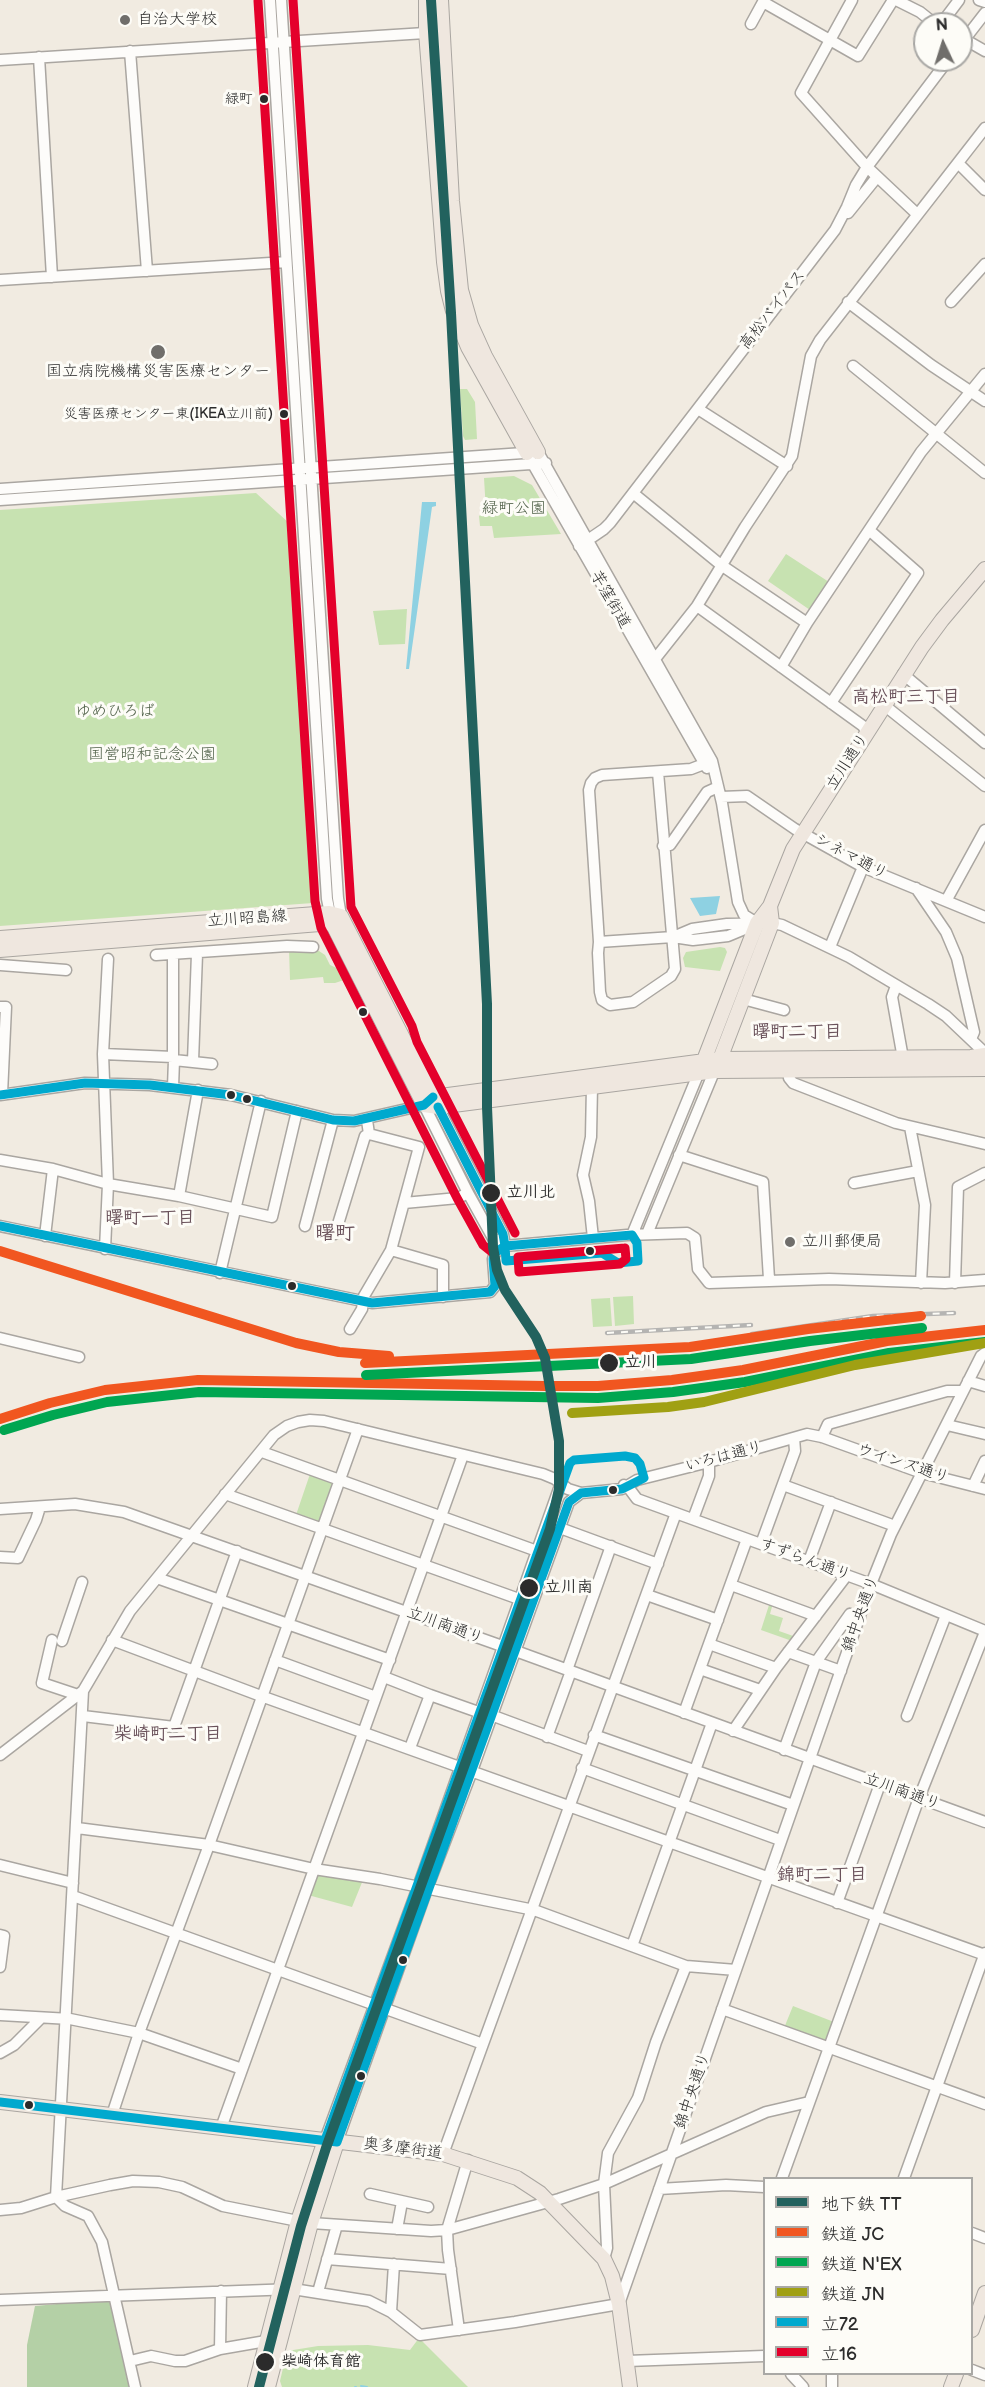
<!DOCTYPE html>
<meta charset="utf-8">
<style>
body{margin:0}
#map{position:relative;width:985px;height:2387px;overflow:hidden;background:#f1ebe1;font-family:"Balsamiq Sans","Klee One",sans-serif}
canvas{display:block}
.legend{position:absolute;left:763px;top:2177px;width:210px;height:198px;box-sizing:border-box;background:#fdfcf7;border:2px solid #a9a8a5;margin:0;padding:8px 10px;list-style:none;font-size:18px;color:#2b2b2b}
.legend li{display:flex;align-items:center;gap:12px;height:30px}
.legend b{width:30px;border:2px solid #a9a8a5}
.north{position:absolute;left:913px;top:12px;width:60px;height:60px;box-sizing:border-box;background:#fdfcf7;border:2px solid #a9a8a5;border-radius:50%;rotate:356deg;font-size:16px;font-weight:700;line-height:24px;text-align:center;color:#2b2b2b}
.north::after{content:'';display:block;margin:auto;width:21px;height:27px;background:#706e6b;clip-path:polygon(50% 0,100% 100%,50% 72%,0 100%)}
</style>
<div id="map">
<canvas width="985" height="2387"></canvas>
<ul class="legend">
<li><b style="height:8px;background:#22625e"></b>地下鉄 TT</li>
<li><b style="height:8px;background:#f15620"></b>鉄道 JC</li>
<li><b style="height:8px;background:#00a651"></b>鉄道 N'EX</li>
<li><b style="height:8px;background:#a0a013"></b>鉄道 JN</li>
<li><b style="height:8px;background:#00a9ce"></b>立72</li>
<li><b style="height:8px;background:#e4002b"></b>立16</li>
</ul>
<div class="north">N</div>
</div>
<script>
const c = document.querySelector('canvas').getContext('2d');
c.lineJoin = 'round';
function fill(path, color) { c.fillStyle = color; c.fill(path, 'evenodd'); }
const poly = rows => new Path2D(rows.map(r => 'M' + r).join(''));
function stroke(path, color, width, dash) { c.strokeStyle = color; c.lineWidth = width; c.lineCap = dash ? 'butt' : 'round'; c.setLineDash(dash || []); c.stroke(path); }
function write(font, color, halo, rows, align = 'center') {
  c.font = font + ' "Balsamiq Sans","Klee One",sans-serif'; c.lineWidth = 6; c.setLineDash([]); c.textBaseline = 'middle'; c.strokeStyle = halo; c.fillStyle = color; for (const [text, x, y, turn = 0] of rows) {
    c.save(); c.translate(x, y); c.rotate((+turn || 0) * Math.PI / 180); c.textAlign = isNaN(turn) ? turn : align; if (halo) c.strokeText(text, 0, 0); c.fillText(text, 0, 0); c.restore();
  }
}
fill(poly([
 [460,389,467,389,475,402,477,439,465,440,463,436],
 [514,476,532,485,561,534,494,538,492,526,480,526,479,516,486,511,484,478],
 [256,493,289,523,313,903,0,926,0,510],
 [786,554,829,582,810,610,768,581],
 [407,609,405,644,379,645,373,611],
 [720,947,725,948,727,952,720,971,685,967,683,958,686,952],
 [289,949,319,951,325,955,330,965,341,970,344,980,335,983,324,983,323,977,290,980],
 [633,1296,634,1324,615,1326,613,1297],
 [610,1298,612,1326,593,1327,591,1299],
 [310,1474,332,1482,333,1488,319,1524,296,1515],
 [770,1602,773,1603,770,1614,783,1618,779,1631,796,1637,792,1641,761,1630],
 [316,1872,363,1880,352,1907,308,1895],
 [793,2006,834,2022,826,2045,784,2028],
 [419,2338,468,2387,282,2387,280,2381,287,2351,318,2346,368,2345,410,2350]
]), '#c7e2b1');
fill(poly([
 [111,2299,129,2387,27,2387,27,2345,35,2306]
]), '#b4d0a6');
fill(poly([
 [422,502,436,502,436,506,432,507,409,669,406,669],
 [720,896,716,914,700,916,690,898]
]), '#8ed1e2');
stroke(poly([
 [361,2386,367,2387],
 [355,2387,356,2387]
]), '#8ed1e2', 2);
const minor = poly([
 [270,0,327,899,332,923,341,916,338,898,281,0],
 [852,0,801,93,867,167,917,214],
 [896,0,920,12,935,24],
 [979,0,985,2],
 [751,24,763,2,858,56,893,0],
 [941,24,959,0],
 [964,39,985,51],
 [961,44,985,13],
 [130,51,147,271],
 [39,57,52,277],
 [0,60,441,32],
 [958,163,985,190],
 [848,213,877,177],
 [0,280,286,262],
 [848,302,931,365,985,401],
 [951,302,985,264],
 [853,366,985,473],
 [698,409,787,466],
 [530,459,707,768],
 [0,489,538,452,712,761,722,803,738,902,744,915,757,923],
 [633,493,721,565,807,623],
 [0,500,546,463],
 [579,546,604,529,610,523,835,230,847,207,856,185,867,167,948,60],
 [697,606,863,726,867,733],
 [655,659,697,606,745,527,792,456,811,356,820,340,985,128],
 [781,667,807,623,921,452,985,374],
 [903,674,985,743],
 [831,703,918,573,869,530],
 [884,705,985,786],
 [658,772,675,969,671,976,633,1002,610,1005,602,1000,600,992,598,953,599,942,589,790,591,783,595,778,602,775,691,769,704,764],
 [721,797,747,796,795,829,863,867,985,917],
 [663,846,670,845,707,792,718,787],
 [916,888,946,932,957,958,974,1032,971,1039],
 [946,901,985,830],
 [673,937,692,929,727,924,772,923,782,925,849,957,928,1004,946,1016,985,1053],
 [599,942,673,937,693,940,728,936,752,926],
 [830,947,863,867],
 [156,955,287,946,313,947],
 [173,955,173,1057,174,1060],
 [0,965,66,970],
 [896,986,892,997,904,1064],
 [743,999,784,1010],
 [0,1007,6,1007,2,1094],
 [103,1054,173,1057],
 [193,1061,197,954],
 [788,1070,789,1078,793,1083,896,1123,985,1144],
 [592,1086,591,1137,583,1175,589,1201,593,1238],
 [173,1087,174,1060,212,1064],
 [0,1095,85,1083,150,1085,231,1095,333,1120,354,1121,424,1105,433,1097,503,1234,505,1246],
 [424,1105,468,1193,493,1238,505,1246,627,1235,687,1233,695,1238,698,1269,709,1283,829,1279,945,1283,985,1280],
 [910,1127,925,1205,921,1283],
 [679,1155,763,1182,769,1279],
 [0,1160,53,1169,108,1184,179,1196,272,1217,297,1111],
 [854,1183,918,1171],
 [179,1196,198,1090],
 [404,1203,458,1198,468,1193],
 [0,1226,372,1303,490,1292,495,1286,493,1259,495,1253,505,1246],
 [305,1226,333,1120],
 [335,1234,365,1136,369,1134],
 [647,1234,716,1067],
 [632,1235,699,1072],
 [45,1236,53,1169],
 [105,1249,108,1184,103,1054,108,959],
 [391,1250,443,1265,443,1297],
 [220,1273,261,1101],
 [955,1283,958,1187,985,1173],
 [350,1329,362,1309,364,1296,391,1250,419,1147,369,1134,367,1120],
 [0,1338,79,1357],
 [968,1381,985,1386],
 [947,1425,985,1434],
 [822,1437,828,1424,947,1391,963,1391],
 [262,1452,537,1551],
 [624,1485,628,1487,637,1499,871,1584,985,1631],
 [783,1485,895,1526],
 [973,1486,985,1461],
 [225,1494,519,1599],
 [0,1509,75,1504,124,1512,502,1646,985,1822],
 [693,1519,709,1476,709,1462],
 [560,1528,658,1564],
 [761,1544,795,1451,794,1438],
 [0,1557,18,1558,36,1520,40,1507],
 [809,1561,831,1502],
 [157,1578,390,1660],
 [731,1585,816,1616],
 [647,1595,718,1620],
 [52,1640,42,1683,78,1695],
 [112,1640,261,1696,985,1955],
 [62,1641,82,1582],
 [709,1644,776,1668],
 [788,1652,841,1671],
 [275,1660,376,1697],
 [700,1669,760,1690],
 [567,1670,611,1546],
 [384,1677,430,1695],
 [83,1691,56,2197,65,2206,88,2216,102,2242,135,2387],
 [684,1713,747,1539],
 [491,1715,588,1751],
 [83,1716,174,1727,237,1551],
 [907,1716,946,1615],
 [733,1731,776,1668,847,1575],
 [594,1735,793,1805],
 [547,1737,571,1671],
 [410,1748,430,1695,481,1713],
 [784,1750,816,1662,850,1614,860,1618],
 [0,1755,83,1691,130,1611,274,1435,287,1426,298,1422,310,1420,324,1421,543,1474,555,1479,568,1489,581,1493,622,1489,637,1480,709,1462,807,1434,822,1437,922,1473,985,1489],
 [582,1768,780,1840],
 [77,1828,209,1845,314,1869,380,1879,534,1910,686,1966,736,1970],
 [0,1865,73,1883],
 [73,1896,483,2044],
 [837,1903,880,1784],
 [0,1935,4,1936,0,1967],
 [632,1946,712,1723],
 [722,2009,985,2104],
 [0,2015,70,2019,139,2033,242,2069],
 [0,2053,14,2045,41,2018],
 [112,2115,139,2033,209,1845,358,1429],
 [221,2128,463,1455],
 [325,2140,418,1887,561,1483],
 [337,2142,427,1889,472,1771,569,1502,581,1493],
 [443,2154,676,1513],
 [782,2178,919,1798,985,1632],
 [904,2178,985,1953],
 [659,2189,726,2185,764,2187],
 [370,2194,428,2207],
 [0,2210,21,2208,56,2197,110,2185,133,2181,159,2182,182,2187,223,2206,298,2221],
 [311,2223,431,2231,447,2230,559,2199,604,2184,766,2112,809,2102],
 [397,2229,402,2202],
 [972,2233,985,2238],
 [327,2259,451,2269],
 [604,2259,607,2248,604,2184,608,2153,638,2098,656,2042,686,1966],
 [318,2292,337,2225],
 [0,2300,293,2289,369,2301,391,2312,420,2335,515,2322,619,2304,871,1584,891,1534,981,1356,985,1353],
 [391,2312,394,2264],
 [459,2330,448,2250,447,2230,468,2160],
 [220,2349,221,2291],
 [130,2361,151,2356,175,2361,185,2361,220,2349,266,2341],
 [627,2361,764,2356],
 [972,2370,985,2375],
 [791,2374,803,2387],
 [832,2374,832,2387]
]);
const major = poly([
 [426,0,426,32,444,262,448,291,453,311,468,347,527,453],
 [441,0,452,201,461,290,471,325,485,356,538,452],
 [0,938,329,913,341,916,433,1097,720,1059,971,1057,985,1055],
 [0,950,332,923,424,1105,438,1107,715,1071,985,1069],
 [720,1059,772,923,770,906],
 [701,1068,757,923,770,906,793,849,922,647,942,620,985,569],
 [0,2102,443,2154,517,2178,540,2193,604,2259,612,2276,619,2304,630,2387],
 [972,2330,985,2293],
 [255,2387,298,2221,325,2140],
 [268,2387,311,2223,337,2142],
 [951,2387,956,2374]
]);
stroke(minor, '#aaa6a1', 13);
stroke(major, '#aaa6a1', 16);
stroke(minor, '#fdfcfa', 10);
stroke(major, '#efe7df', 14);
const rail = poly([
 [607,1333,751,1325],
 [752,1334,873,1316,954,1313],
 [572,1400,612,1398]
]);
stroke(rail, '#b5b4b2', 4.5);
stroke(rail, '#fdfcf7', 2, [7]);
stroke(poly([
 [0,1095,85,1083,150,1085,231,1095,333,1120,354,1121,424,1105,433,1097],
 [438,1107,503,1234,505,1246],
 [0,1226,372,1303,490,1292,495,1286,493,1259,495,1253,505,1246],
 [632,1235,637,1243,638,1261,618,1263,602,1253,506,1261,505,1246,632,1235],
 [0,2102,337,2142,569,1502,581,1493,622,1489,644,1478,640,1464,635,1458,625,1456,574,1460,570,1463,325,2140]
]), '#00a9ce', 9);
stroke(poly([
 [293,0,351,907,412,1026,417,1042,515,1233],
 [258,1,315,901,321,928,457,1198,483,1245,493,1253],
 [625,1248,626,1259,620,1264,519,1272,518,1257,625,1248]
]), '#e4002b', 9);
stroke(poly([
 [0,1251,296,1343,339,1352,389,1356],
 [365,1363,690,1347,808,1329,921,1316],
 [0,1419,50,1403,105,1390,198,1380,545,1386,598,1386,672,1380,743,1370,887,1341,985,1330]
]), '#f15620', 10);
stroke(poly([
 [366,1375,691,1359,810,1341,922,1328],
 [4,1430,53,1415,107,1402,199,1392,598,1398,673,1392,745,1382,889,1353,985,1342]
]), '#00a651', 10);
stroke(poly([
 [572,1413,668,1407,704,1402,855,1365,985,1343]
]), '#a0a013', 10);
stroke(poly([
 [259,2387,301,2226,326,2148,550,1529,559,1489,559,1441,545,1358,536,1337,505,1290,497,1270,493,1247,487,1107,487,1004,451,313,431,0]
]), '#22625e', 10);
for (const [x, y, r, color] of [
 [125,20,6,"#706e6b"],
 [264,99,5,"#2b2b2b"],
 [158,352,8,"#706e6b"],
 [284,414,5,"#2b2b2b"],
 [363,1012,5,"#2b2b2b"],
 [231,1095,5,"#2b2b2b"],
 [247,1099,5,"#2b2b2b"],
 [491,1193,10,"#2b2b2b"],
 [790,1242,6,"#706e6b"],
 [590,1251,5,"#2b2b2b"],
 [292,1286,5,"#2b2b2b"],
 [609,1363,10,"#2b2b2b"],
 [613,1490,5,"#2b2b2b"],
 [529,1588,10,"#2b2b2b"],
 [403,1960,5,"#2b2b2b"],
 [361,2076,5,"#2b2b2b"],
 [29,2105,5,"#2b2b2b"],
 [265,2362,10,"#2b2b2b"]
]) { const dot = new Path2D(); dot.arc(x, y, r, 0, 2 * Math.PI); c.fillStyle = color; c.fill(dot); stroke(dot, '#fdfcf7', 2); }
write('14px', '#2b2b2b', '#fdfcf7', [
 ["緑町",253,99],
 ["災害医療センター東(IKEA立川前)",273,414]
], 'right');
write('16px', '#2b2b2b', '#fdfcf7', [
 ["自治大学校",137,20],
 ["国立病院機構災害医療センター",158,372,"center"],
 ["立川郵便局",802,1242]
], 'left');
write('16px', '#2b2b2b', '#fdfcf7', [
 ["高松バイパス",773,310,-52],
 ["芋窪街道",610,600,60],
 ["立川通り",848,762,-57],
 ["シネマ通り",851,857,28],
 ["立川昭島線",247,919,-4],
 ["いろは通り",724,1457,-15],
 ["ウインズ通り",903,1464,18],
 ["すずらん通り",805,1560,20],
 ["錦中央通り",861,1614,-70],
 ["立川南通り",445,1626,20],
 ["立川南通り",902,1792,20],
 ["錦中央通り",693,2091,-71],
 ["奥多摩街道",403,2149,7]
]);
write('16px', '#4f6048', '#fdfcf7', [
 ["緑町公園",514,509],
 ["ゆめひろば",115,712],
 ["国営昭和記念公園",152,755]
]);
write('bold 16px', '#2b2b2b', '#fdfcf7', [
 ["立川北",507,1193],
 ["立川",625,1363],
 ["立川南",545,1588],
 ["柴崎体育館",281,2362]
], 'left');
write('bold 18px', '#6a525b', '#fdfcf7', [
 ["高松町三丁目",906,697],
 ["曙町二丁目",797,1032],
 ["曙町一丁目",150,1218],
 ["柴崎町二丁目",168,1734],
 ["錦町二丁目",822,1875]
]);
write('bold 20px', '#6a525b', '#fdfcf7', [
 ["曙町",335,1234]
]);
</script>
